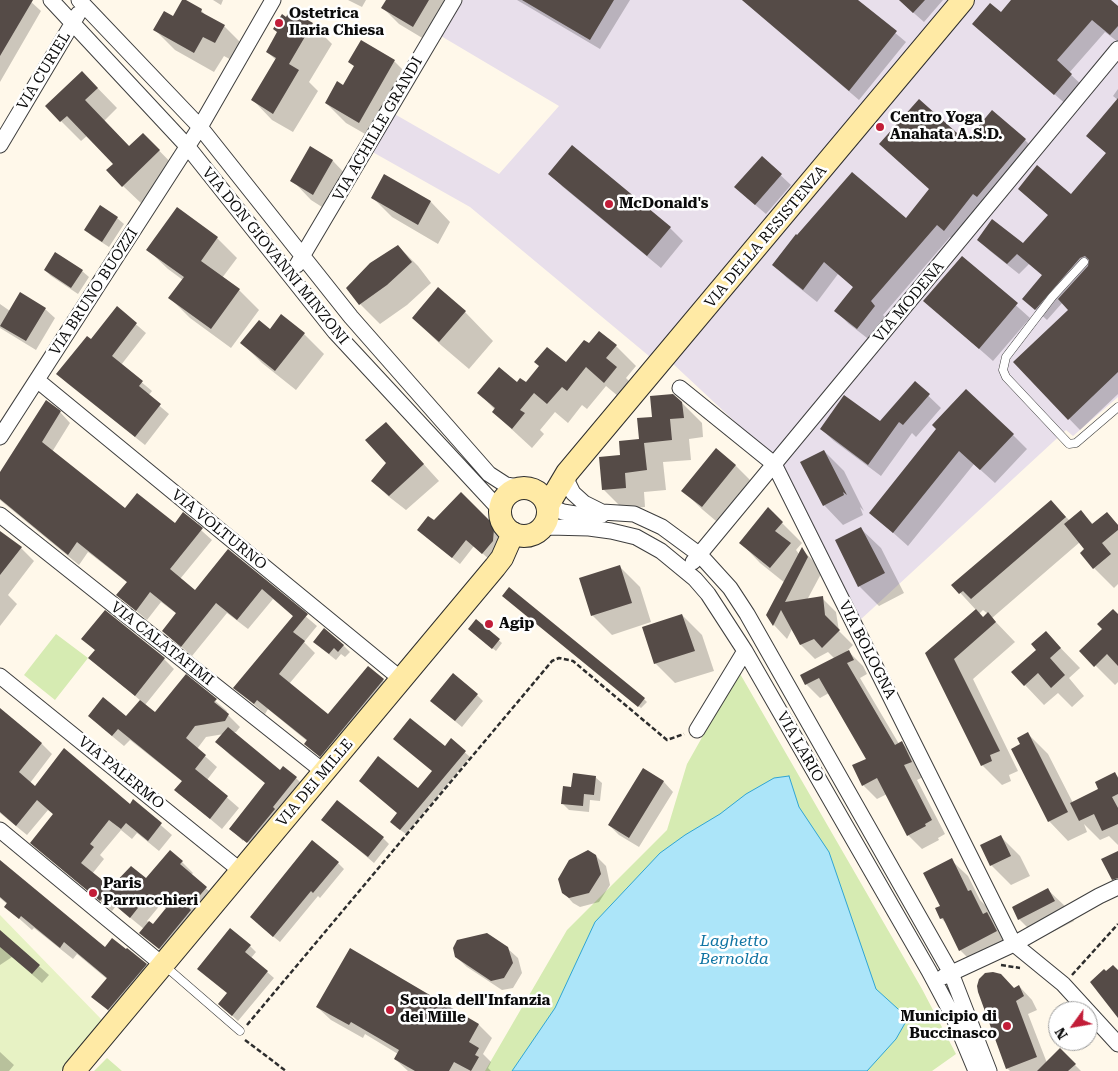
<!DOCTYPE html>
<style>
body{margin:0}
#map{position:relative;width:1118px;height:1071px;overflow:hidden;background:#fff8ea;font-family:"Roboto Serif",serif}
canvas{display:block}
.north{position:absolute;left:1048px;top:1001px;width:50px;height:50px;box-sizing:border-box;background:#fff;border:1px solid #9d9d9d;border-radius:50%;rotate:238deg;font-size:14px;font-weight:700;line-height:20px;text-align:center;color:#0b0b0b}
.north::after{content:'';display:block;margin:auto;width:18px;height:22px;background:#c21d38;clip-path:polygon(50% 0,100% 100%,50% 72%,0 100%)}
</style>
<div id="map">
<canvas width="1118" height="1071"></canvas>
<div class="north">N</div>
</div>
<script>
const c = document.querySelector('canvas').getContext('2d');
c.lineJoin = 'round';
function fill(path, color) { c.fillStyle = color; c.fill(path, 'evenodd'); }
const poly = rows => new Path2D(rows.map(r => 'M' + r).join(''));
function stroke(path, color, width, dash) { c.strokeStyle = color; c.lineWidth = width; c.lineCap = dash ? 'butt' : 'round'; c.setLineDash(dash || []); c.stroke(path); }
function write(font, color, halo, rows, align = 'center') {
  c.font = font + ' "Roboto Serif",serif'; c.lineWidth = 5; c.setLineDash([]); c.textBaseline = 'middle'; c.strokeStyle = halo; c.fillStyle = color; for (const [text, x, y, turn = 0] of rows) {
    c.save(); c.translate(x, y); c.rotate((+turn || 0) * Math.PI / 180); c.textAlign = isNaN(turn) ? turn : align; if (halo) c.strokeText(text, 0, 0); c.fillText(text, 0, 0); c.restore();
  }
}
fill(poly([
 [463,0,1118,0,1118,397,1073,436,1066,430,859,621,776,460,671,362,655,361,470,207,369,150,391,112,499,174,559,106,441,36]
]), '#e8dfeb');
fill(poly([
 [56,634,88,658,55,700,24,675],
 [739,672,922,989,956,1054,932,1071,485,1071,567,930,667,830,687,764],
 [107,1058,122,1071,94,1071]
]), '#d6ebb2');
fill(poly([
 [0,915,102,1020,61,1071,0,1071]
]), '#e7f2c4');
const water = poly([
 [789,776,799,807,829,852,876,989,908,1018,896,1039,867,1071,512,1071,555,1008,595,922,660,853,685,835,720,814,746,794,774,778,789,776]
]);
fill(water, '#ace5f9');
stroke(water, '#2fa5d4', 1);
fill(poly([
 [0,0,29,0,41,11,0,82],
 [213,0,223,0,221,5],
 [348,0,366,0,362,7],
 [388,0,454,0,429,42,399,24,383,8],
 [517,0,630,0,600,49],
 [742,0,856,0,906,42,859,100],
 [899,0,943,0,924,22],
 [1013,0,1109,0,1118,7,1118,42,1105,32,1069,73,1084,87,1068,106,974,24,1001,14],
 [201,10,208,18,224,26,244,46,235,62,224,56,214,72,175,50,155,30,174,17],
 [287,19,312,24,332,44,309,82,318,91,293,132,272,120,253,100,276,60,267,52],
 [361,42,394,61,414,81,379,142,346,123,326,103,344,87,355,67],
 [82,72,117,108,104,121,130,147,143,134,179,171,143,205,123,186,115,164,88,135,81,141,46,106],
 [1118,89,1118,394,1080,430,1015,363,1070,310,1063,302,1047,320,1024,299,1043,276,1029,264,1019,274,990,251,978,240,1023,245,1049,216,1019,189,1071,195,1107,154,1088,136,1118,100,1113,96],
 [1025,140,1038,153,958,243,950,237,883,315,888,320,871,341,849,324,836,311,854,288,838,274,817,302,787,278,774,265,906,220,966,143],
 [311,148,333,161,352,181,333,214,311,200,292,180],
 [762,158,791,185,766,214,746,197],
 [550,174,670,228,683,241,661,268,563,187],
 [385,176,431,202,450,222,438,244,392,217,372,197],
 [177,209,217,238,237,258,222,278,239,290,259,310,231,348,190,318,170,298,183,280,168,269,148,250],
 [117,218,124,224,109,247,92,236,86,230],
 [398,246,418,266,431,283,407,305,380,324,360,304],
 [962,257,1030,318,993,361,925,301],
 [45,270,82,271,89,277,78,294,51,276],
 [0,304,10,311,45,309,55,318,36,350,0,328],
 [117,308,146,333,121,365,152,391,148,396,169,414,145,445,67,383,58,374,91,341],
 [465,312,493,341,469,369,442,346,413,318],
 [281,316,304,334,324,354,296,390,262,363,242,343,270,330],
 [589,345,616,346,636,366,626,378,636,388,625,402,606,386,587,409,582,405,568,423,555,412,540,430,544,434,532,448,493,412,495,410,479,393,517,384,526,384,566,364],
 [915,383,941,408,916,437,912,433,881,476,834,441,821,429,880,422],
 [682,403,702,423,703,437,689,439,691,460,663,462,666,490,644,492,645,507,623,509,603,489,621,456,641,441,654,418],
 [60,412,70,423,52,452,125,510,175,525,183,514,212,540,180,579,196,591,228,551,317,626,304,642,315,653,289,684,328,716,368,667,394,690,331,766,305,744,307,741,268,709,265,714,235,688,294,617,273,599,248,629,227,613,192,656,163,631,177,614,161,602,147,620,118,595,128,583,88,552,79,565,0,500,0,475],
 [938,429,1013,435,1027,449,995,483,974,464,908,546,871,513],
 [401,439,439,481,406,510,388,496,373,481,387,463],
 [716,450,736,466,755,485,722,526,703,510,683,491],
 [824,451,844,471,864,511,860,507,863,515,843,525,824,505],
 [461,494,498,531,501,537,490,560,474,546,460,564,426,537,434,522],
 [1051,502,1070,521,1081,512,1094,525,1107,514,1118,525,1118,584,1114,588,1094,568,1086,549,1080,542,992,618,1015,642,973,679,1018,771,1009,775,1011,781,1002,785,982,765,926,653,976,610,953,585],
 [983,610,988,614,983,618,979,614],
 [782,523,802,543,796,550,799,554,802,549,815,563,822,572,807,600,822,598,836,612,839,631,853,645,844,654,849,652,863,666,867,674,860,678,899,744,902,743,916,757,925,776,917,780,945,834,938,838,939,840,922,849,908,835,887,794,877,799,863,785,868,759,829,693,820,698,806,684,835,659,828,652,815,659,801,645,792,629,787,639,774,625,768,615,785,583,760,563,741,543],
 [861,529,881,548,904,593,879,606,859,586],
 [0,532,21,548,34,561,8,595,17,604,0,626],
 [620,567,640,587,651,622,612,635,592,615],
 [506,598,644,699,647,702,641,708],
 [105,612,164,659,174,669,145,705,155,714,186,676,227,711,226,713,240,727,236,732,232,732,280,771,296,778,309,791,253,846,243,838,243,841,230,828,266,784,230,755,217,742,224,734,206,737,197,749,217,767,207,780,239,808,222,829,176,790,183,782,130,740,124,746,101,727,126,718,141,701,90,658,96,651,83,639],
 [682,615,702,635,714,671,675,683,655,663],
 [1118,616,1118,682,1115,685,1081,651],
 [476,621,502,643,496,651,472,631],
 [1046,633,1080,668,1069,678,1084,696,1072,707,1058,693,1044,705,1025,685,1037,650],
 [343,645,350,652,345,657,341,654,336,660,321,648],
 [477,695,483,701,462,727,438,707],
 [0,710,42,744,52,754,30,783,35,788,130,805,133,801,172,835,159,851,137,833,132,839,121,830,100,855,104,859,92,874,111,889,146,880,182,862,193,873,191,875,217,898,170,959,141,933,144,929,116,906,112,911,32,843,54,815,48,810,27,835,0,813],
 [161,904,167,909,153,926,147,921],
 [1028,734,1048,754,1073,803,1100,789,1115,773,1118,777,1118,845,1109,836,1100,840,1084,824,1087,832,1068,841,1049,821,1021,745],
 [451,740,470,757,406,834,396,827,399,813,434,771,445,748],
 [644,770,664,782,673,792,639,847,619,835,609,825],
 [595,777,602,783,600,801,590,800,589,812,569,810,562,803,572,789],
 [323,820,383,838,389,844,374,863],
 [1001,837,1020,856,1030,876,1011,885,991,865],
 [596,856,606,866,610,885,599,902,580,907,573,903,563,892],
 [951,860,968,876,980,900,988,908,1013,948,976,966,960,950,948,925,941,918,941,906],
 [338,863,344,869,320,898,318,896,280,942,258,924],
 [0,864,105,949,146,965,158,977,121,1022,93,997,107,979,77,954,73,959,34,928,32,930,6,907,7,904,0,898],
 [1048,890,1068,909,1074,921,1039,939,1019,919],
 [0,932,49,975,42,983,12,957,0,965],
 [250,946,256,952,251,958,274,978,238,1021,226,1010,228,993,205,975],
 [507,948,518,958,522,973,513,988,502,990,467,967,456,957],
 [1019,986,1032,1000,1037,1010,1028,1014,1047,1063,1060,1050,1081,1071,1010,1071,1007,1068,1015,989],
 [317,1007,479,1025,492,1038,483,1054,491,1062,488,1068,491,1071,408,1071,395,1059,398,1054,365,1034,363,1038,331,1020],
 [0,1052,14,1065,9,1071,0,1071]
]), '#0003');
fill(poly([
 [0,0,33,0,0,56],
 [182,0,186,0,202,9,201,12,225,25,215,43,203,37,194,53,153,30,164,11,173,16],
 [386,0,429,0,413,27,381,8],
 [522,0,614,0,590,40],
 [742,0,858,0,897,31,849,91],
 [899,0,925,0,913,13],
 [1011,0,1111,0,1118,6,1118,26,1110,35,1092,20,1057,60,1072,74,1054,95,972,24,990,3,1001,12],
 [290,10,313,23,289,64,299,70,273,114,251,100,276,58,266,52,277,32,273,29,282,14,286,17],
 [361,40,395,60,359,123,325,103,337,81,343,85,354,66,348,62],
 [82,71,98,88,85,100,129,146,143,133,160,150,122,187,106,170,113,164,67,116,60,122,45,106],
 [1118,98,1118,372,1068,420,1013,362,1068,310,1058,299,1088,266,1089,260,1085,256,1080,258,1035,310,1022,299,1042,275,1017,254,1007,264,977,240,992,219,1023,243,1048,215,1018,189,1037,165,1071,194,1106,153,1086,136],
 [919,99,966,141,992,110,1026,139,977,197,973,194,944,231,937,225,871,301,875,306,857,329,834,311,853,287,824,262,803,290,772,265,796,234,797,235,852,172,906,218,929,189,879,144],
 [572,145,671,227,647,256,548,174],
 [310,146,333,160,313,195,290,181],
 [762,156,782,174,755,205,734,187],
 [384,174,431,201,418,225,371,198],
 [100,205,118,217,102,242,84,230],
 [177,207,218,237,201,261,240,289,211,329,168,298,184,277,146,250],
 [398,245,412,262,387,285,359,305,346,288,370,263],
 [55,252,83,270,71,288,44,270],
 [962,256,1018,303,979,349,923,301],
 [438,287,466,311,439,342,412,318],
 [20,292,46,308,26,341,0,326],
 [117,306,137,323,112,356,143,381,139,386,161,404,135,437,56,374,87,336,91,339],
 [281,314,305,333,275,371,240,343,259,320,270,329],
 [599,331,617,345,606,358,617,367,604,383,586,367,567,391,562,387,547,404,534,393,520,410,525,413,512,429,492,412,495,408,477,393,499,367,517,382,520,378,526,382,539,366,534,362,547,347,566,362,584,340,589,343],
 [915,381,930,394,903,425,899,422,868,465,820,429,844,395,880,421],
 [966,389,1014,434,980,470,959,451,893,533,869,513,936,429,932,425],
 [673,394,682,402,684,418,670,419,672,440,644,443,647,470,625,473,626,488,602,490,599,457,620,455,619,441,639,439,637,418,652,417,650,396],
 [46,400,61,411,42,442,125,508,137,493,175,523,183,512,203,528,170,569,195,590,228,549,308,614,293,632,305,641,279,674,328,714,368,666,384,679,320,757,304,744,307,740,257,700,254,704,233,688,293,616,262,589,237,620,216,603,181,647,162,631,176,613,150,592,136,611,116,595,127,582,77,542,68,555,0,499,0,472],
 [386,422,424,464,389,496,371,481,386,463,365,440],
 [716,448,736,465,702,507,681,491],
 [824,450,847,495,843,492,844,495,823,506,800,462],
 [461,492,491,522,494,529,493,541,482,554,466,540,452,558,417,530,428,516,434,520],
 [1051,500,1066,517,971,599,963,591,959,594,951,585],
 [768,507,783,522,775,531,791,543,770,568,739,543],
 [1081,510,1092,524,1107,512,1118,525,1118,530,1102,543,1111,554,1093,569,1080,553,1084,549,1064,524],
 [861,527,885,573,858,587,835,540],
 [0,531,22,547,0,575],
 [802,547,808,557,785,602,823,596,825,615,840,630,822,648,814,639,800,645,781,610,773,626,766,615],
 [620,565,632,603,591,616,579,578],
 [509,587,645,698,638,707,502,596],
 [976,609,983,617,988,612,996,622,954,659,1000,751,990,755,992,761,981,766,925,653],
 [1113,609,1118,614,1118,666,1107,654,1094,667,1079,651,1102,629,1097,624],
 [105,610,165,658,135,696,88,658,95,650,81,639],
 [682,614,695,651,654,664,642,627],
 [476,619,500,639,492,649,468,629],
 [324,628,344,645,338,652,334,648,329,654,313,642],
 [1046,631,1061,648,1050,658,1065,675,1051,688,1038,673,1024,686,1011,672,1036,650,1031,644],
 [849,650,854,660,847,663,895,745,902,741,912,762,904,765,932,820,925,824,926,826,907,836,877,778,862,786,852,765,866,759,819,678,805,685,800,675],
 [453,673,478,694,455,721,430,701],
 [186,674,217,699,214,702,229,714,225,721,195,726,186,738,206,755,195,769,228,796,210,819,174,790,182,781,118,729,112,736,88,716,103,697,126,716,140,700,155,712],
 [0,708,42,743,19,772,35,786,64,748,130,804,133,799,162,823,148,841,126,823,121,829,109,820,90,844,94,847,81,863,111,887,131,866,146,878,170,850,183,861,180,864,207,887,189,908,191,910,159,949,139,933,149,921,153,924,166,908,149,894,130,918,104,896,100,901,30,843,53,814,37,800,16,826,0,812],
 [410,718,445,746,451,738,466,751,400,830,390,822,397,813,359,781,378,756,418,788,432,771,393,739],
 [228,727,280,770,283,766,297,777,273,807,275,809,247,843,229,829,265,783,215,742],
 [1028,732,1068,812,1048,822,1011,749,1020,744,1017,738],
 [643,768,664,781,629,838,608,825],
 [1115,772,1118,778,1118,794,1112,797,1118,808,1118,824,1102,831,1094,814,1079,821,1070,803,1098,789,1095,782],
 [573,773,596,776,594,795,584,794,583,806,561,804,563,786,571,787],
 [337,800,384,837,368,857,321,820],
 [1001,835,1011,856,990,866,980,845],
 [312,840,339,862,313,893,311,891,273,937,250,917],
 [588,850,596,855,601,874,589,893,569,898,562,893,558,879,569,860],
 [1118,851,1118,878,1112,880,1101,859],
 [952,858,968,891,971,890,983,914,987,912,997,931,959,951,943,918,940,919,935,908,940,906,923,873],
 [0,860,105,947,112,938,126,949,127,948,147,964,108,1010,91,997,107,978,64,942,60,948,21,916,19,919,4,907,7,903,0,897],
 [1048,888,1055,901,1018,920,1012,907],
 [230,928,251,945,245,952,268,971,232,1016,218,1004,227,993,197,969],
 [0,930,40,965,32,974,0,947],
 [487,933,508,947,513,963,504,978,491,981,455,957,453,948,457,940],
 [350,948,479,1024,469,1042,479,1048,475,1055,479,1057,471,1071,454,1062,449,1071,415,1071,394,1059,399,1050,351,1022,349,1025,316,1007],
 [1113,965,1118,970,1118,1018,1090,982,1104,969,1106,971],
 [993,972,1001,974,1014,988,1019,985,1024,996,1016,1001,1037,1057,1006,1069,978,992,977,986,979,979,985,973],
 [1060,1048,1076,1064,1068,1071,1037,1071]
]), '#554b47');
const lane = poly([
 [1084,262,1052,297,1006,357,1003,370,1006,377,1069,444,1076,443,1118,407],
 [165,966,240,1031]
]);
const street = poly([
 [51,0,187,146,335,332,501,511],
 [79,0,200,127,351,317,489,474,506,485,524,488],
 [0,145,78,14],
 [297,265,454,0],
 [37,380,401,679],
 [680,388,774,464,1014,944,1063,984,1118,1044],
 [0,437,200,127,273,0],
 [567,473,568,483,573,493,584,503,602,512,634,514,662,527,700,555,730,588,747,614,951,973,989,1071],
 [545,501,553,508,563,512,582,515,602,515],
 [0,515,324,772],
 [540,530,549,527,589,528,611,531,636,537,661,551,695,579,708,594,745,651,929,971,953,1016,976,1071],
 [693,562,1118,49],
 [0,676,241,871],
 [697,730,745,651],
 [0,830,163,965],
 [943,977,1014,944,1099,896,1118,887]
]);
const secondary = poly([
 '500 512a24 24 0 1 1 48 0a24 24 0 1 1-48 0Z',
 [548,510,548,505,567,473,963,0],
 [74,1071,495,567,502,558,513,533]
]);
stroke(lane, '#3e3e3e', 9);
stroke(street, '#3e3e3e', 17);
stroke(secondary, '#2d2d2d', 24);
stroke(poly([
 [1001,965,1020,968],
 [1072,975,1118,924],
 [247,1025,552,661,559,658,573,661,667,740,684,734],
 [245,1040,286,1071]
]), '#2d2d2d', 2.5, [5, 2.5]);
stroke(lane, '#fff', 8);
stroke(street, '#fff', 15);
stroke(secondary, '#ffeaa5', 22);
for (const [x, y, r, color] of [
 [279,23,5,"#c21d38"],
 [880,127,5,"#c21d38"],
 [609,204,5,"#c21d38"],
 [489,624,5,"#c21d38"],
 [93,893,5,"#c21d38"],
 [390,1010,5,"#c21d38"],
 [1007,1026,5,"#c21d38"]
]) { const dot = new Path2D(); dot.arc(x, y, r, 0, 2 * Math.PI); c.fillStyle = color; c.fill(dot); stroke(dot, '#fff', 2); }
write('bold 15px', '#0b0b0b', '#fff', [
 ["Ostetrica",289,14],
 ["Ilaria Chiesa",289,31],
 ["Centro Yoga",890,118],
 ["Anahata A.S.D.",890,135],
 ["McDonald's",619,204],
 ["Agip",499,624],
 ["Paris",103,884],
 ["Parrucchieri",103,901],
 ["Scuola dell'Infanzia",400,1001],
 ["dei Mille",400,1018],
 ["Municipio di",997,1017,"right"],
 ["Buccinasco",997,1034,"right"]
], 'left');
write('15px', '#0b0b0b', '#fff', [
 ["VIA CURIEL",44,71,-59],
 ["VIA ACHILLE GRANDI",378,129,-60],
 ["VIA DELLA RESISTENZA",766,237,-50],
 ["VIA DON GIOVANNI MINZONI",275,256,51],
 ["VIA BRUNO BUOZZI",94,292,-57],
 ["VIA MODENA",909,302,-50],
 ["VIA VOLTURNO",219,530,39],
 ["VIA CALATAFIMI",162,644,38],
 ["VIA BOLOGNA",867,650,63],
 ["VIA LARIO",800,747,60],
 ["VIA PALERMO",121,773,39],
 ["VIA DEI MILLE",315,783,-50]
]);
write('italic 16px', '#0f74a3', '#fff', [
 ["Laghetto",734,941],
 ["Bernolda",734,959]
]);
</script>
